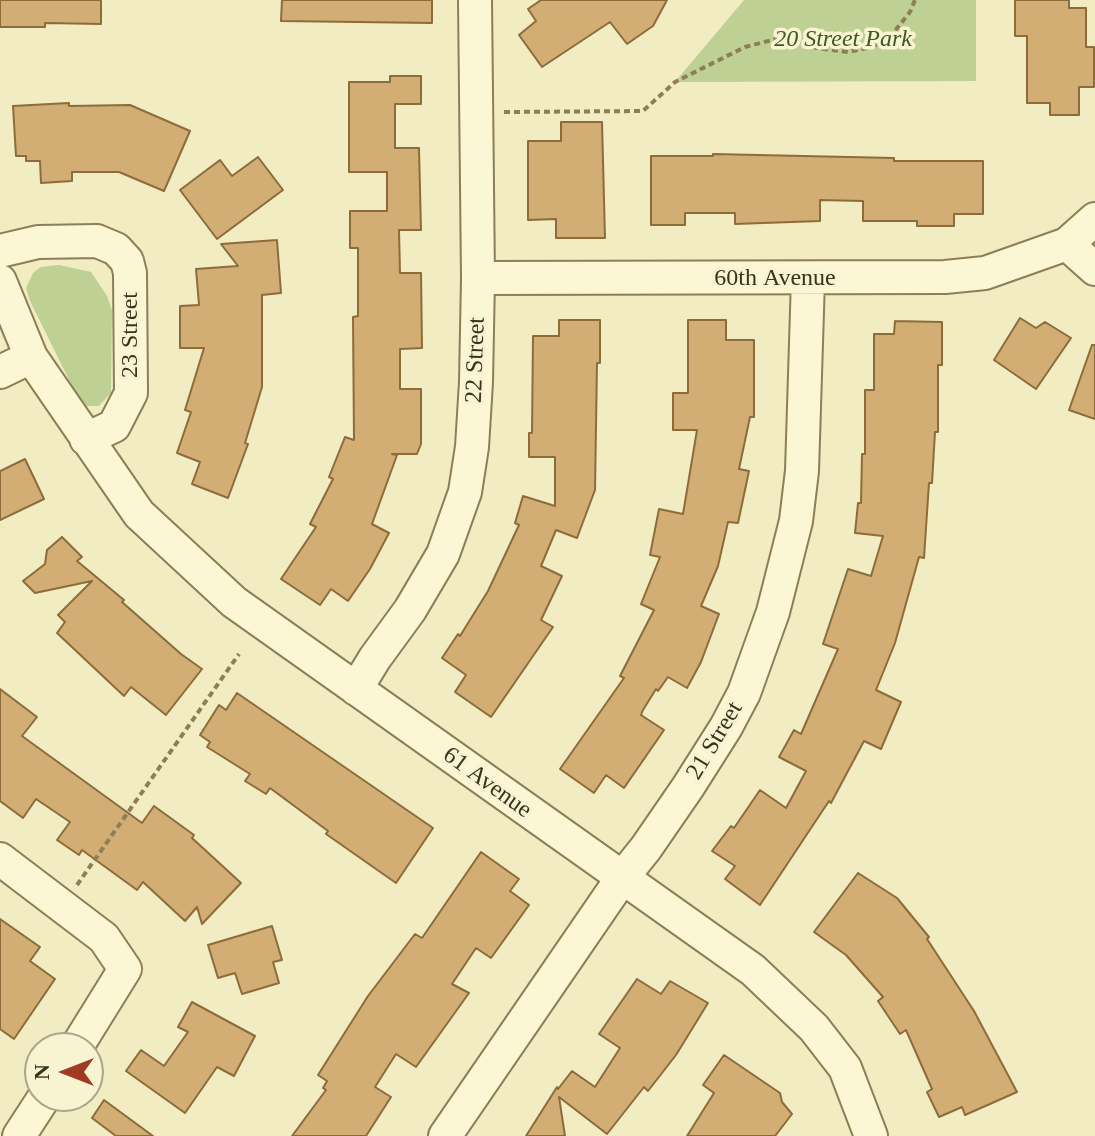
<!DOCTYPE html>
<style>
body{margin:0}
#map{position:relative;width:1095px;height:1136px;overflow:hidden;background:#f1ecc1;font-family:Georgia,serif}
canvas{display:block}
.north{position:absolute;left:24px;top:1032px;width:80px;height:80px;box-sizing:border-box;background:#f8f4d1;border:2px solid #aca689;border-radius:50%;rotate:270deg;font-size:22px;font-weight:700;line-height:32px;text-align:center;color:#3b311d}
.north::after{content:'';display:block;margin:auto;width:28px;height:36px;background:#a03a23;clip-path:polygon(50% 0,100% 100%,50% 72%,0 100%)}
</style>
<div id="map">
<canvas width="1095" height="1136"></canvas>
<div class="north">N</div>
</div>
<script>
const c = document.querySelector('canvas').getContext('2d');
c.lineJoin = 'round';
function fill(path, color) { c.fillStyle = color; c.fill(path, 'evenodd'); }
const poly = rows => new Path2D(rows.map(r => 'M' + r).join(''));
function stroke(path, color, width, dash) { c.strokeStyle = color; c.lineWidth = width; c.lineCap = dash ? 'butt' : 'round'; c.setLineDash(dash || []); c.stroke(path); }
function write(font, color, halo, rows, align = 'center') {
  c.font = font + ' Georgia,serif'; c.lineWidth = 7; c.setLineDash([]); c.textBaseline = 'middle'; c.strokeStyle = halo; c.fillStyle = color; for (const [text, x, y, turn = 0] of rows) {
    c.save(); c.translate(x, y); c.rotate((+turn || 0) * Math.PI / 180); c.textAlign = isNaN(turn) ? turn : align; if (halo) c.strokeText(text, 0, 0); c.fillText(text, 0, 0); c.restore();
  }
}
fill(poly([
 [744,0,976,0,976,81,675,82],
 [59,265,91,272,107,296,112,310,111,393,99,406,87,406,78,398,30,301,26,288,33,273,41,267]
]), '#bed094');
const building = poly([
 [0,0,101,0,101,24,45,23,45,27,0,27,0,0],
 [282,0,432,0,432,23,281,21,282,0],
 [541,0,667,0,653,26,627,44,610,22,542,67,519,35,536,21,528,9,541,0],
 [1015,0,1069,0,1069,8,1086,8,1086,47,1094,47,1094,87,1079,87,1079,115,1050,115,1050,103,1027,103,1027,36,1015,36,1015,0],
 [390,76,421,76,421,104,395,104,395,148,419,148,421,230,399,230,400,273,421,273,422,348,400,349,400,389,421,389,421,444,417,454,392,454,397,455,372,524,389,533,370,569,348,601,331,589,320,605,281,579,316,527,310,524,333,479,329,477,345,437,354,440,353,317,358,316,358,248,350,248,350,211,387,211,387,172,349,172,349,82,390,82,390,76],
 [69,103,69,106,130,105,190,131,164,191,119,172,72,172,72,181,41,183,40,161,26,161,26,156,16,156,13,106,69,103],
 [561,122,602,122,605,238,556,238,556,219,528,220,528,141,561,141,561,122],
 [713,154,894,158,894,161,983,161,983,214,954,214,954,226,917,226,917,221,863,221,863,201,820,200,820,221,735,224,735,213,685,213,685,225,651,225,651,156,713,156,713,154],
 [258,157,283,190,217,239,180,190,220,160,232,176,258,157],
 [277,240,281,293,262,295,262,387,245,443,248,444,228,498,192,484,200,462,177,453,191,412,185,410,204,348,180,348,180,306,199,305,196,269,238,266,221,244,277,240],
 [1020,318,1036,328,1045,322,1071,338,1036,389,994,360,1020,318],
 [559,320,600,320,600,363,597,363,595,490,577,538,556,530,541,566,562,576,541,620,553,627,491,717,455,692,466,675,442,658,458,634,460,636,488,591,519,525,515,523,523,496,555,506,555,457,529,457,529,433,532,433,533,336,559,336,559,320],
 [688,320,726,320,726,340,754,340,754,417,750,417,739,469,749,471,738,523,728,522,718,566,701,606,719,614,701,662,687,688,668,677,658,691,656,689,643,710,641,715,664,730,624,788,606,775,594,793,560,769,624,678,620,676,654,610,641,604,660,557,650,555,659,509,683,514,697,430,673,430,673,393,688,393,688,320],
 [895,321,942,322,942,365,938,365,938,432,935,432,932,483,929,483,924,558,919,557,895,643,876,690,901,702,881,749,864,741,831,803,829,801,760,905,725,879,735,866,712,851,731,826,734,828,760,790,786,808,806,771,779,757,794,730,801,734,838,649,823,644,848,569,871,576,883,536,855,533,858,503,861,503,862,454,865,454,865,390,874,390,874,334,894,334,895,321],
 [1092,345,1095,345,1095,419,1069,410,1092,345],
 [25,459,44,499,0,520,0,471,25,459],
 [62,537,82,557,77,561,124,600,122,602,181,654,202,669,166,715,131,687,124,696,57,633,65,622,58,615,92,581,35,593,23,581,45,564,47,550,62,537],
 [0,689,37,717,22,736,142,823,154,806,194,835,192,838,241,883,202,924,197,907,185,921,143,882,137,890,82,850,79,855,57,840,70,822,36,799,23,818,0,801,0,689],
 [237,693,433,828,396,883,326,834,328,831,270,788,266,794,245,781,250,774,207,747,210,742,200,735,219,705,226,710,237,693],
 [481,852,519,879,510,891,529,905,491,958,476,948,452,984,469,993,416,1067,396,1054,375,1087,391,1097,366,1136,292,1136,326,1090,323,1088,327,1081,318,1075,368,996,415,934,422,938,481,852],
 [858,873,897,898,929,937,927,939,974,1011,1017,1092,965,1115,962,1107,939,1117,927,1092,932,1089,906,1030,900,1034,878,1001,883,997,846,955,814,932,858,873],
 [0,919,40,947,30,961,55,979,14,1039,0,1029,0,919],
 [272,926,282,960,273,962,279,983,242,994,235,973,218,978,208,945,272,926],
 [637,979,661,994,670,981,708,1003,676,1055,648,1091,644,1087,607,1134,559,1097,565,1136,526,1136,557,1087,558,1089,572,1071,595,1087,620,1048,599,1034,637,979],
 [192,1002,255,1036,234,1076,217,1067,185,1113,126,1071,141,1050,164,1066,188,1032,178,1027,192,1002],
 [724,1055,780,1093,782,1102,792,1114,775,1136,687,1136,714,1093,703,1085,724,1055],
 [104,1100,153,1136,116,1136,92,1118,104,1100]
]);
fill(building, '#d2ad74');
stroke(building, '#8d6c3b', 2);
const minor = poly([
 [1067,244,1095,269],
 [0,251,38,242,97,241,116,249,127,261,130,273,131,393,114,426,86,439],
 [478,278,945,277,985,273,1067,244,1095,219],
 [0,281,31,357,139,514,234,602,753,970,814,1028,845,1068,871,1136],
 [0,372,31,357],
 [356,689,375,658,410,610,443,554,465,492,472,447,476,382,478,278,475,0],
 [0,859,104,938,125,969,76,1048],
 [19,1136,45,1096],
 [445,1136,622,878,646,848,688,787,726,727,744,693,773,612,796,521,802,471,808,279]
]);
stroke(minor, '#8c7e57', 36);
stroke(poly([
 [504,112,643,111,675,82,745,47,780,38,817,48,848,52,872,47,890,37,910,12,915,0],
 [77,885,239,654]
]), '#8c7e57', 4, [6, 4]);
stroke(minor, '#fbf7d5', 32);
write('italic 24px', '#405922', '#f8f4d1', [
 ["20 Street Park",843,40]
]);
write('24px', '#3b311d', '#f8f4d1', [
 ["60th Avenue",775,279],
 ["23 Street",131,335,-90],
 ["22 Street",476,360,-88],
 ["21 Street",715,741,-59],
 ["61 Avenue",487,783,36]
]);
</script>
